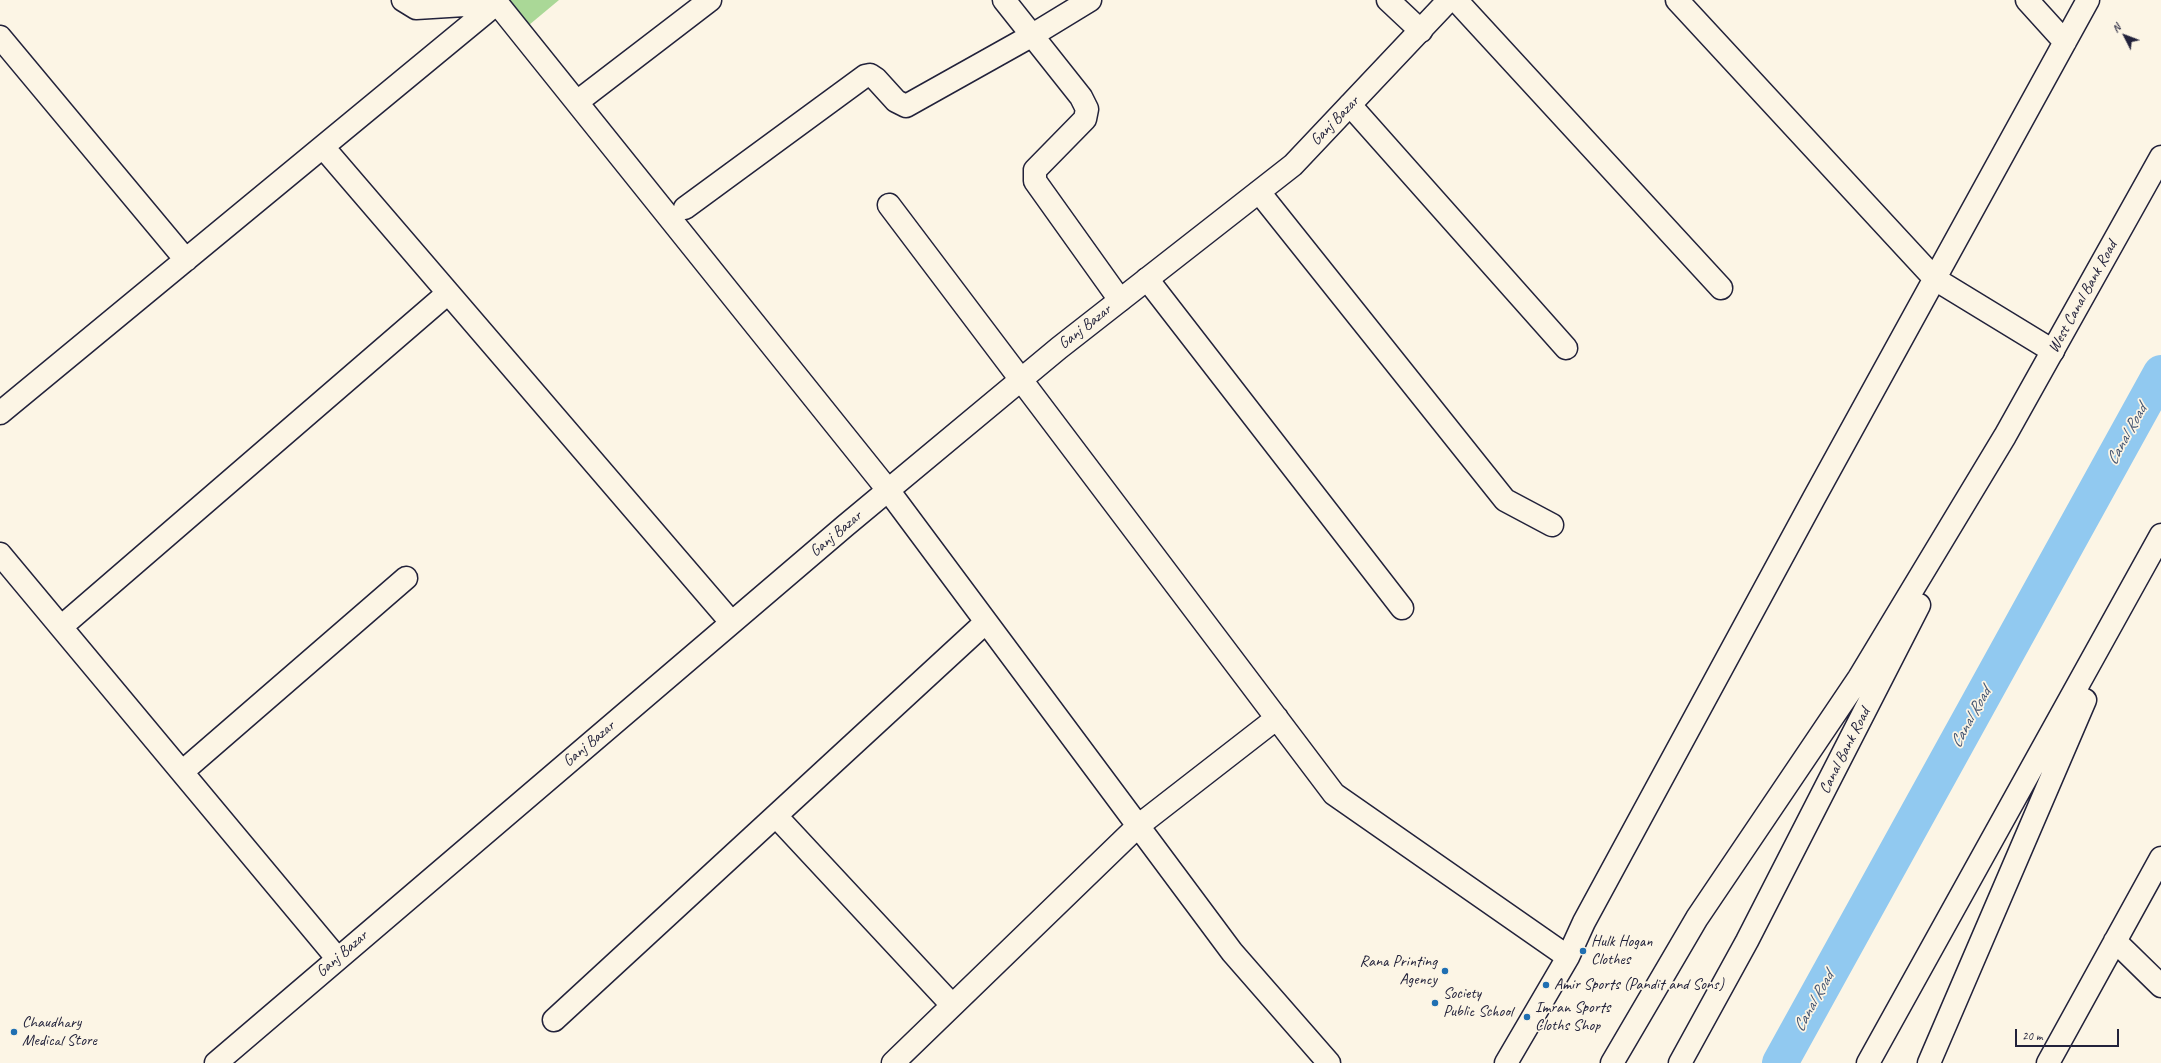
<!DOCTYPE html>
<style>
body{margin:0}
#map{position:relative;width:2161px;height:1063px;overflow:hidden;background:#fcf5e5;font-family:Caveat,sans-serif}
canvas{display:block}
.north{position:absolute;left:2105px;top:16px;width:40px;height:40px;-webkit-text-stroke:3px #fcf5e5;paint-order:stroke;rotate:312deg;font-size:11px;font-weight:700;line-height:16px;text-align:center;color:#22223b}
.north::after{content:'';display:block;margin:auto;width:14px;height:18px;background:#22223b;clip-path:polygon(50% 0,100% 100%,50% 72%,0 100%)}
.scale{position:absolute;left:2015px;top:1029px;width:104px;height:18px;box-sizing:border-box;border:2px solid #22223b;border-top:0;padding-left:5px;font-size:12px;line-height:14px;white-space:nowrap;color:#22223b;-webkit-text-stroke:3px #fcf5e5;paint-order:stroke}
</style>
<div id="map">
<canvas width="2161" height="1063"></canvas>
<div class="north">N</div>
<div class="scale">20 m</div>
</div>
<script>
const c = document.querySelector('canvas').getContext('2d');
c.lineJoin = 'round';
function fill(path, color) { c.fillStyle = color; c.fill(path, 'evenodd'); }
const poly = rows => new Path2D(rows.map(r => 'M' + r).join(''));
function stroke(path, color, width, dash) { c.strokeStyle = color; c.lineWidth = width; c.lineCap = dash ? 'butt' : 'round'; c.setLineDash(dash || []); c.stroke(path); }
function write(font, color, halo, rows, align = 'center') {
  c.font = font + ' Caveat,sans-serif'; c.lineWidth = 3.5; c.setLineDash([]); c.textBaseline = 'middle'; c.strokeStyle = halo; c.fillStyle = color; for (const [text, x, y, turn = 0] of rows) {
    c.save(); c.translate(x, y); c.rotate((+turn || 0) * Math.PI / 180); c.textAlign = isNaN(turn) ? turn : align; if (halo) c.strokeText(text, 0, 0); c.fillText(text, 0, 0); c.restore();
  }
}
fill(poly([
 [509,0,559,0,529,25]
]), '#aad897');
stroke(poly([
 [1780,1063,2161,373]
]), '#91c9f0', 36);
const street = poly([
 [403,0,416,8,497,3],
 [1004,0,1081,97,1087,109,1085,119,1035,170,1035,181,1120,300],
 [1388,0,1421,31],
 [1456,0,1721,288],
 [1677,0,1935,279,2053,351],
 [2027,0,2065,42],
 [0,37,186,260],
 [577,102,710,0],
 [1350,105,1566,348],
 [323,147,731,622],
 [1259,192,1505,500,1552,525],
 [889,205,1334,794,1568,957],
 [685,208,865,76,870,75,876,79,896,101,906,106,1031,36,1090,0],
 [1147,279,1402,608],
 [0,413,497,3,888,490,1232,952,1329,1063],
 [0,554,337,958],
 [61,627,448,293],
 [182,772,406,578],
 [776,816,952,1005],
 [2115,941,2161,986],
 [554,1020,986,622],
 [893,1063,1138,826,1277,718],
 [1506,1063,1568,957,1584,922,1814,498,2088,0],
 [2048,1063,2161,858]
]);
const secondary = poly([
 [216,1063,845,526,1059,348,1293,165,1449,0]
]);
const highway = poly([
 [1612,1063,1697,918,1859,678,2005,436,2161,157],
 [1680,1063,1747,941,1919,605],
 [1868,1063,2161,535],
 [1929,1063,2085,700]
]);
stroke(street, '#22223b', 25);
stroke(secondary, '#22223b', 25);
stroke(highway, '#22223b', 25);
stroke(street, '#fcf5e5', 22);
stroke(secondary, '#fcf5e5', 22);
stroke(highway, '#fcf5e5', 22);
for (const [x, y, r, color] of [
 [1583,951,4,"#1f6fb2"],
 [1445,971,4,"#1f6fb2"],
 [1546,985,4,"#1f6fb2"],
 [1435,1003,4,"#1f6fb2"],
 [1527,1017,4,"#1f6fb2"],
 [14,1032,4,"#1f6fb2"]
]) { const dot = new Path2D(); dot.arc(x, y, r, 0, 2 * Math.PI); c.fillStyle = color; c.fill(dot); stroke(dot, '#fcf5e5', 1.5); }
write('16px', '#22223b', '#fcf5e5', [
 ["Ganj Bazar",1335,121,-46],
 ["West Canal Bank Road",2083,297,-61],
 ["Ganj Bazar",1085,327,-38],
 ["Ganj Bazar",836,534,-40],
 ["Ganj Bazar",589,744,-40],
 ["Canal Bank Road",1845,751,-63],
 ["Ganj Bazar",342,954,-41]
]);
write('16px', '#22223b', '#fcf5e5', [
 ["Hulk Hogan",1591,942],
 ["Clothes",1591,960],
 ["Rana Printing",1437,962,"right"],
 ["Agency",1437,980,"right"],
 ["Amir Sports (Pandit and Sons)",1554,985],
 ["Society",1443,994],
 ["Public School",1443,1012],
 ["Imran Sports",1535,1008],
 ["Cloths Shop",1535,1026],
 ["Chaudhary",22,1023],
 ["Medical Store",22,1041]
], 'left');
write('italic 17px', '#435471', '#fcf5e5', [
 ["Canal Road",2127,435,-61],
 ["Canal Road",1971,718,-61],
 ["Canal Road",1814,1002,-61]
]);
</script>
